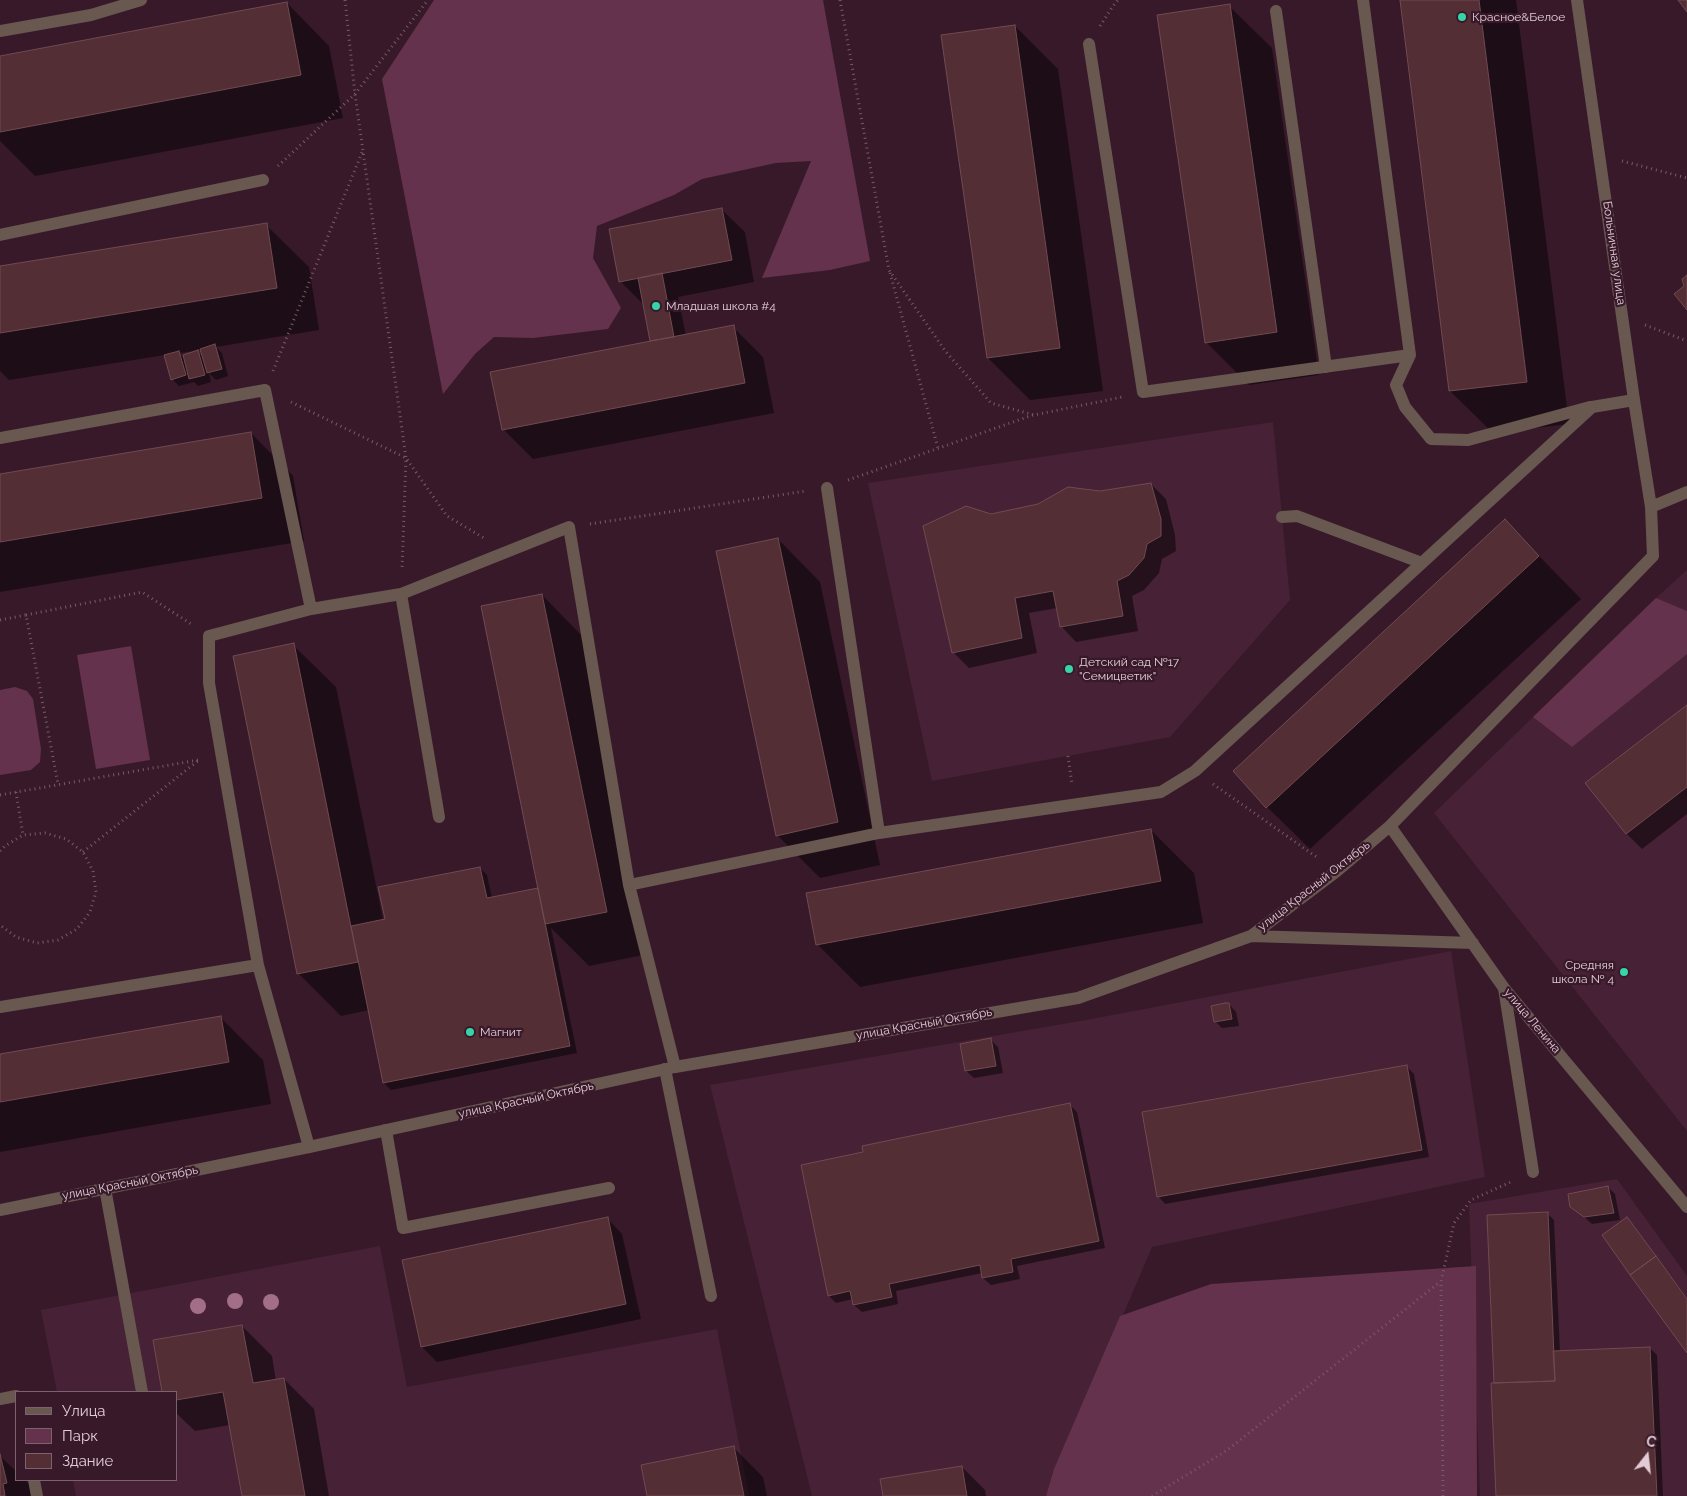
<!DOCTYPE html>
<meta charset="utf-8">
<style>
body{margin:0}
#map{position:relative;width:1687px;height:1496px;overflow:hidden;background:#38192a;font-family:Raleway,sans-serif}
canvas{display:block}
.legend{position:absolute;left:15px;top:1391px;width:162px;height:90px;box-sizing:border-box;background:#38192a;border:1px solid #7c616e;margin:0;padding:6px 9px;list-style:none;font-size:15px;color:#e1ccd5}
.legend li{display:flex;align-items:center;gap:10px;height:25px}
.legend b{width:25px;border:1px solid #7c616e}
.north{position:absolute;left:1622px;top:1431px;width:50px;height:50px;-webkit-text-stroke:4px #38192a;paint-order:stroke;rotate:16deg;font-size:14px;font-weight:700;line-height:20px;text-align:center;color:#e1ccd5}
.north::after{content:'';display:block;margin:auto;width:18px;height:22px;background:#e1ccd5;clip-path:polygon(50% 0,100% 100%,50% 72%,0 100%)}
</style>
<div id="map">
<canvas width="1687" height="1496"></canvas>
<ul class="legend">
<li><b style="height:6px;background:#685850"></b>Улица</li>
<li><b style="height:14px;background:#64324c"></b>Парк</li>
<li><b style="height:14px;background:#532e35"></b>Здание</li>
</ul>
<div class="north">С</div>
</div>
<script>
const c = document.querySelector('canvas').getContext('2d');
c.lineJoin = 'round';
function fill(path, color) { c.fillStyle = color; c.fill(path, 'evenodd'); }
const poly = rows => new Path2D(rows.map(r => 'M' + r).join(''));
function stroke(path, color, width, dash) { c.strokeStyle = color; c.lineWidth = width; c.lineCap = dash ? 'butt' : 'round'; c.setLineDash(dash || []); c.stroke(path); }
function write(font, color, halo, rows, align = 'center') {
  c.font = font + ' Raleway,sans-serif'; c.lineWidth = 4.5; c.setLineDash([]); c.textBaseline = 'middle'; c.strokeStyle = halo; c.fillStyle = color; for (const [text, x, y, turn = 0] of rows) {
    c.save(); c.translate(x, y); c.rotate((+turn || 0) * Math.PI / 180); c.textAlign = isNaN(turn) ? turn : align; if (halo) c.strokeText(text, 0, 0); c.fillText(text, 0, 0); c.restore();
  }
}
fill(poly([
 [1273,422,1290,600,1170,737,932,781,868,483],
 [1687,570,1687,1131,1434,813,1656,598],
 [1451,951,1485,1177,1152,1247,1046,1496,812,1496,710,1085,1086,1020],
 [1617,1179,1687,1276,1687,1496,1480,1496,1469,1204],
 [380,1246,407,1387,717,1329,749,1496,76,1496,73,1480,176,1480,176,1392,57,1392,41,1310]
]), '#472135');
fill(poly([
 [434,0,823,0,870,261,830,270,762,278,811,161,776,163,702,179,674,195,597,226,593,258,621,308,608,329,533,338,494,337,475,354,443,394,382,79],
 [1656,598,1687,611,1687,654,1572,747,1533,717],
 [131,646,150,760,96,769,77,655],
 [15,687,27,691,33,699,41,749,40,762,31,770,0,775,0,690],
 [1476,1266,1477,1496,1046,1496,1054,1469,1120,1316,1211,1284]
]), '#64324c');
fill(poly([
 [1401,0,1516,0,1569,424,1493,433,1450,391],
 [287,3,329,46,343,118,35,176,0,141,0,57],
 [1229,6,1272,48,1319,375,1249,385,1206,342],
 [1015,26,1058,69,1103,391,1030,400,988,358],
 [722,210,745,232,754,282,678,297,686,336,733,327,763,357,774,413,533,459,503,429,653,342,644,304,643,304,620,281],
 [266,225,309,267,319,330,216,347,222,353,228,376,216,380,209,373,211,382,198,386,194,382,179,386,172,379,165,355,9,380,0,371,0,268],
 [202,349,203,357,196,350],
 [195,351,195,352,186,360,179,353],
 [251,433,293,476,304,541,0,592,0,475],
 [1151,484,1166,499,1175,535,1176,551,1162,559,1159,573,1144,590,1132,596,1138,631,1076,642,1061,626,1057,608,1029,613,1037,653,969,668,954,653,991,516,1100,492],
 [1505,521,1581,599,1310,849,1267,807],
 [778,539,820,582,880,865,820,878,777,835],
 [542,595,584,638,648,954,589,966,551,928,577,1053,391,1090,384,1083,369,1010,341,1016,298,973,293,645,336,687,383,920,480,868,487,875,492,898,540,889],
 [1687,706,1687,814,1642,849,1626,833],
 [1151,830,1194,873,1203,923,860,987,817,944],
 [1229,1004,1236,1012,1239,1026,1222,1028,1215,1021],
 [220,1017,263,1060,271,1104,0,1152,0,1056],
 [991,1040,998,1047,1003,1073,974,1078,966,1071],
 [1406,1066,1414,1074,1429,1157,1165,1204,1158,1196],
 [1070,1105,1077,1112,1105,1248,1017,1266,1020,1279,991,1285,983,1278,982,1273,896,1291,898,1304,862,1312,854,1305,853,1299,836,1303,829,1296],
 [1608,1187,1615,1194,1620,1220,1592,1224,1572,1206],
 [1547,1213,1554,1220,1560,1352,1650,1348,1657,1355,1663,1496,1497,1496,1495,1384],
 [607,1218,622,1234,641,1319,437,1362,422,1347],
 [1627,1219,1634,1226,1687,1298,1687,1350],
 [242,1326,272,1356,276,1381,284,1379,314,1409,329,1496,243,1496,230,1425,195,1431,176,1413,176,1392,163,1392,154,1341],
 [733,1447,763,1477,767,1496,648,1496],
 [0,1456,16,1471,16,1480,25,1480,41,1496,0,1496],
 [962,1467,985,1490,986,1496,884,1496]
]), '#0007');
const building = poly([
 [1400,0,1479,0,1527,382,1449,391,1400,0],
 [1678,0,1687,0,1687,12,1678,0],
 [287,2,301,75,0,132,0,56,287,2],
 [1230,4,1277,332,1205,343,1157,15,1230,4],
 [1015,25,1060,348,987,358,941,35,1015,25],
 [722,208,732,260,619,282,609,229,722,208],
 [267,223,277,288,0,333,0,266,267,223],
 [662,273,674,337,650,341,638,278,662,273],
 [1687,275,1687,310,1674,294,1684,286,1682,279,1687,275],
 [734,325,745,383,502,430,490,372,734,325],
 [215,344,222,369,207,373,200,349,215,344],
 [198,350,205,375,189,379,183,355,198,350],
 [179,351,186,375,171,380,164,355,179,351],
 [251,432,262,498,0,542,0,474,251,432],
 [1151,483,1161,519,1161,536,1147,544,1144,558,1129,575,1117,581,1123,616,1060,627,1053,591,1015,598,1022,638,952,653,923,526,966,506,991,514,1038,504,1068,487,1100,491,1151,483],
 [1505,519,1539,556,1266,808,1233,771,1505,519],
 [778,538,838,822,776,836,716,551,778,538],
 [542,594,607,912,545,924,481,606,542,594],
 [294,643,358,962,297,974,233,656,294,643],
 [1687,705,1687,787,1626,834,1585,783,1687,705],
 [1151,829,1161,881,816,945,806,893,1151,829],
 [480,867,487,898,538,888,570,1046,383,1083,351,926,385,919,378,887,480,867],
 [1225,1003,1229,1003,1232,1019,1214,1022,1211,1006,1225,1003],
 [221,1016,229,1062,0,1102,0,1054,221,1016],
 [991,1038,996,1066,965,1071,960,1044,991,1038],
 [1407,1065,1422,1150,1157,1197,1142,1112,1407,1065],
 [1070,1103,1099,1241,1011,1259,1013,1272,982,1278,980,1265,889,1284,892,1297,853,1305,850,1291,828,1296,801,1165,863,1152,862,1146,1070,1103],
 [1608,1186,1614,1213,1584,1217,1570,1207,1568,1194,1608,1186],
 [1548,1212,1555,1381,1494,1383,1487,1215,1548,1212],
 [608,1217,626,1304,421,1347,402,1260,608,1217],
 [1627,1217,1656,1256,1630,1275,1602,1235,1627,1217],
 [1656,1256,1687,1299,1687,1353,1630,1275,1656,1256],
 [242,1325,253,1383,284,1378,305,1496,242,1496,223,1392,176,1400,176,1392,162,1392,153,1340,242,1325],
 [1650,1347,1657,1496,1496,1496,1491,1383,1555,1381,1553,1351,1650,1347],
 [734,1446,744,1496,647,1496,641,1465,734,1446],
 [0,1454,7,1483,3,1484,5,1496,0,1496,0,1454],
 [962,1466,967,1496,883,1496,880,1479,962,1466]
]);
fill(building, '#532e35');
stroke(building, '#724a51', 1);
stroke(poly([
 [345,0,355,94,406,458,402,570],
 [840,0,889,270,946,352,991,403,1034,415,1122,397],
 [1100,26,1113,6,1118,0],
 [1622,161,1687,178],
 [278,166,355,94,428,0],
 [890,273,938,448],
 [1645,325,1687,341],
 [273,371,363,150],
 [291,402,406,458,447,516,484,538],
 [848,480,1033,415],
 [590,524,806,491],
 [26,615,142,592,191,624],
 [0,620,26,615,58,784],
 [1068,756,1072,784],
 [1213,784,1318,858],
 [16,792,23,835],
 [0,795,198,760],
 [0,851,5,846,23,835,45,833,66,839,83,852,93,871,96,892,90,912,77,929,58,940,37,943,16,937,0,925],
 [83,852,199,760,199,758],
 [1152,1496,1226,1451,1440,1282],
 [1443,1496,1441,1282,1454,1223,1471,1200,1513,1181]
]), '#775b69', 3, [1, 4]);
stroke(poly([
 [1363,0,1410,355,1396,385,1405,407,1431,439,1468,440,1590,407],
 [1276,11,1326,367],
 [0,31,91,15,141,0],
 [1089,44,1143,392,1410,355],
 [0,235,263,180],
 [0,438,265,390,311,609],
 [827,488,879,833],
 [1282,517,1297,516,1422,563],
 [401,594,439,817],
 [629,885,879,833,1161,792,1195,771,1592,407,1634,400],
 [1504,988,1533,1172],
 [0,1007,258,965],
 [665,1069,711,1296],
 [386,1130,403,1228,609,1188],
 [309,1147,258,965,209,683,209,636,311,609,401,594,569,527,629,885,675,1067],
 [105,1188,142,1392],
 [0,1399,16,1396],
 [34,1480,37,1496]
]), '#685850', 12);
stroke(poly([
 [1651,507,1687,492],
 [1390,826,1504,988,1687,1207],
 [1251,936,1473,943],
 [0,1210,309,1147,675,1067,1078,998,1251,936,1337,871,1390,826,1653,556,1651,507,1634,400,1577,0]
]), '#685850', 12);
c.fillStyle = '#a26e88';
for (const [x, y] of [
 [235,1301],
 [271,1302],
 [198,1306]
]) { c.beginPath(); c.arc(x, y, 8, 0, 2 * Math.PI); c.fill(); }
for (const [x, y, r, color] of [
 [1462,17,5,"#36d4a7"],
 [656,306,5,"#36d4a7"],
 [1069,669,5,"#36d4a7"],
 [1624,972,5,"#36d4a7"],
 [470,1032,5,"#36d4a7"]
]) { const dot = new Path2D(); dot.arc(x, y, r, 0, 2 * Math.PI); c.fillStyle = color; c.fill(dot); stroke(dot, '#38192a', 2); }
write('12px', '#e1ccd5', '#38192a', [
 ["Красное&Белое",1472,17],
 ["Младшая школа #4",666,306],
 ["Детский сад №17",1079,662],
 ["\"Семицветик\"",1079,676],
 ["Средняя",1614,965,"right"],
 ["школа № 4",1614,979,"right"],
 ["Магнит",480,1032]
], 'left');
write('12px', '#e1ccd5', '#38192a', [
 ["Больничная улица",1614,253,82],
 ["улица Красный Октябрь",1314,886,-38],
 ["улица Ленина",1532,1021,50],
 ["улица Красный Октябрь",924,1024,-10],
 ["улица Красный Октябрь",526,1100,-12],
 ["улица Красный Октябрь",130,1183,-11]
]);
</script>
